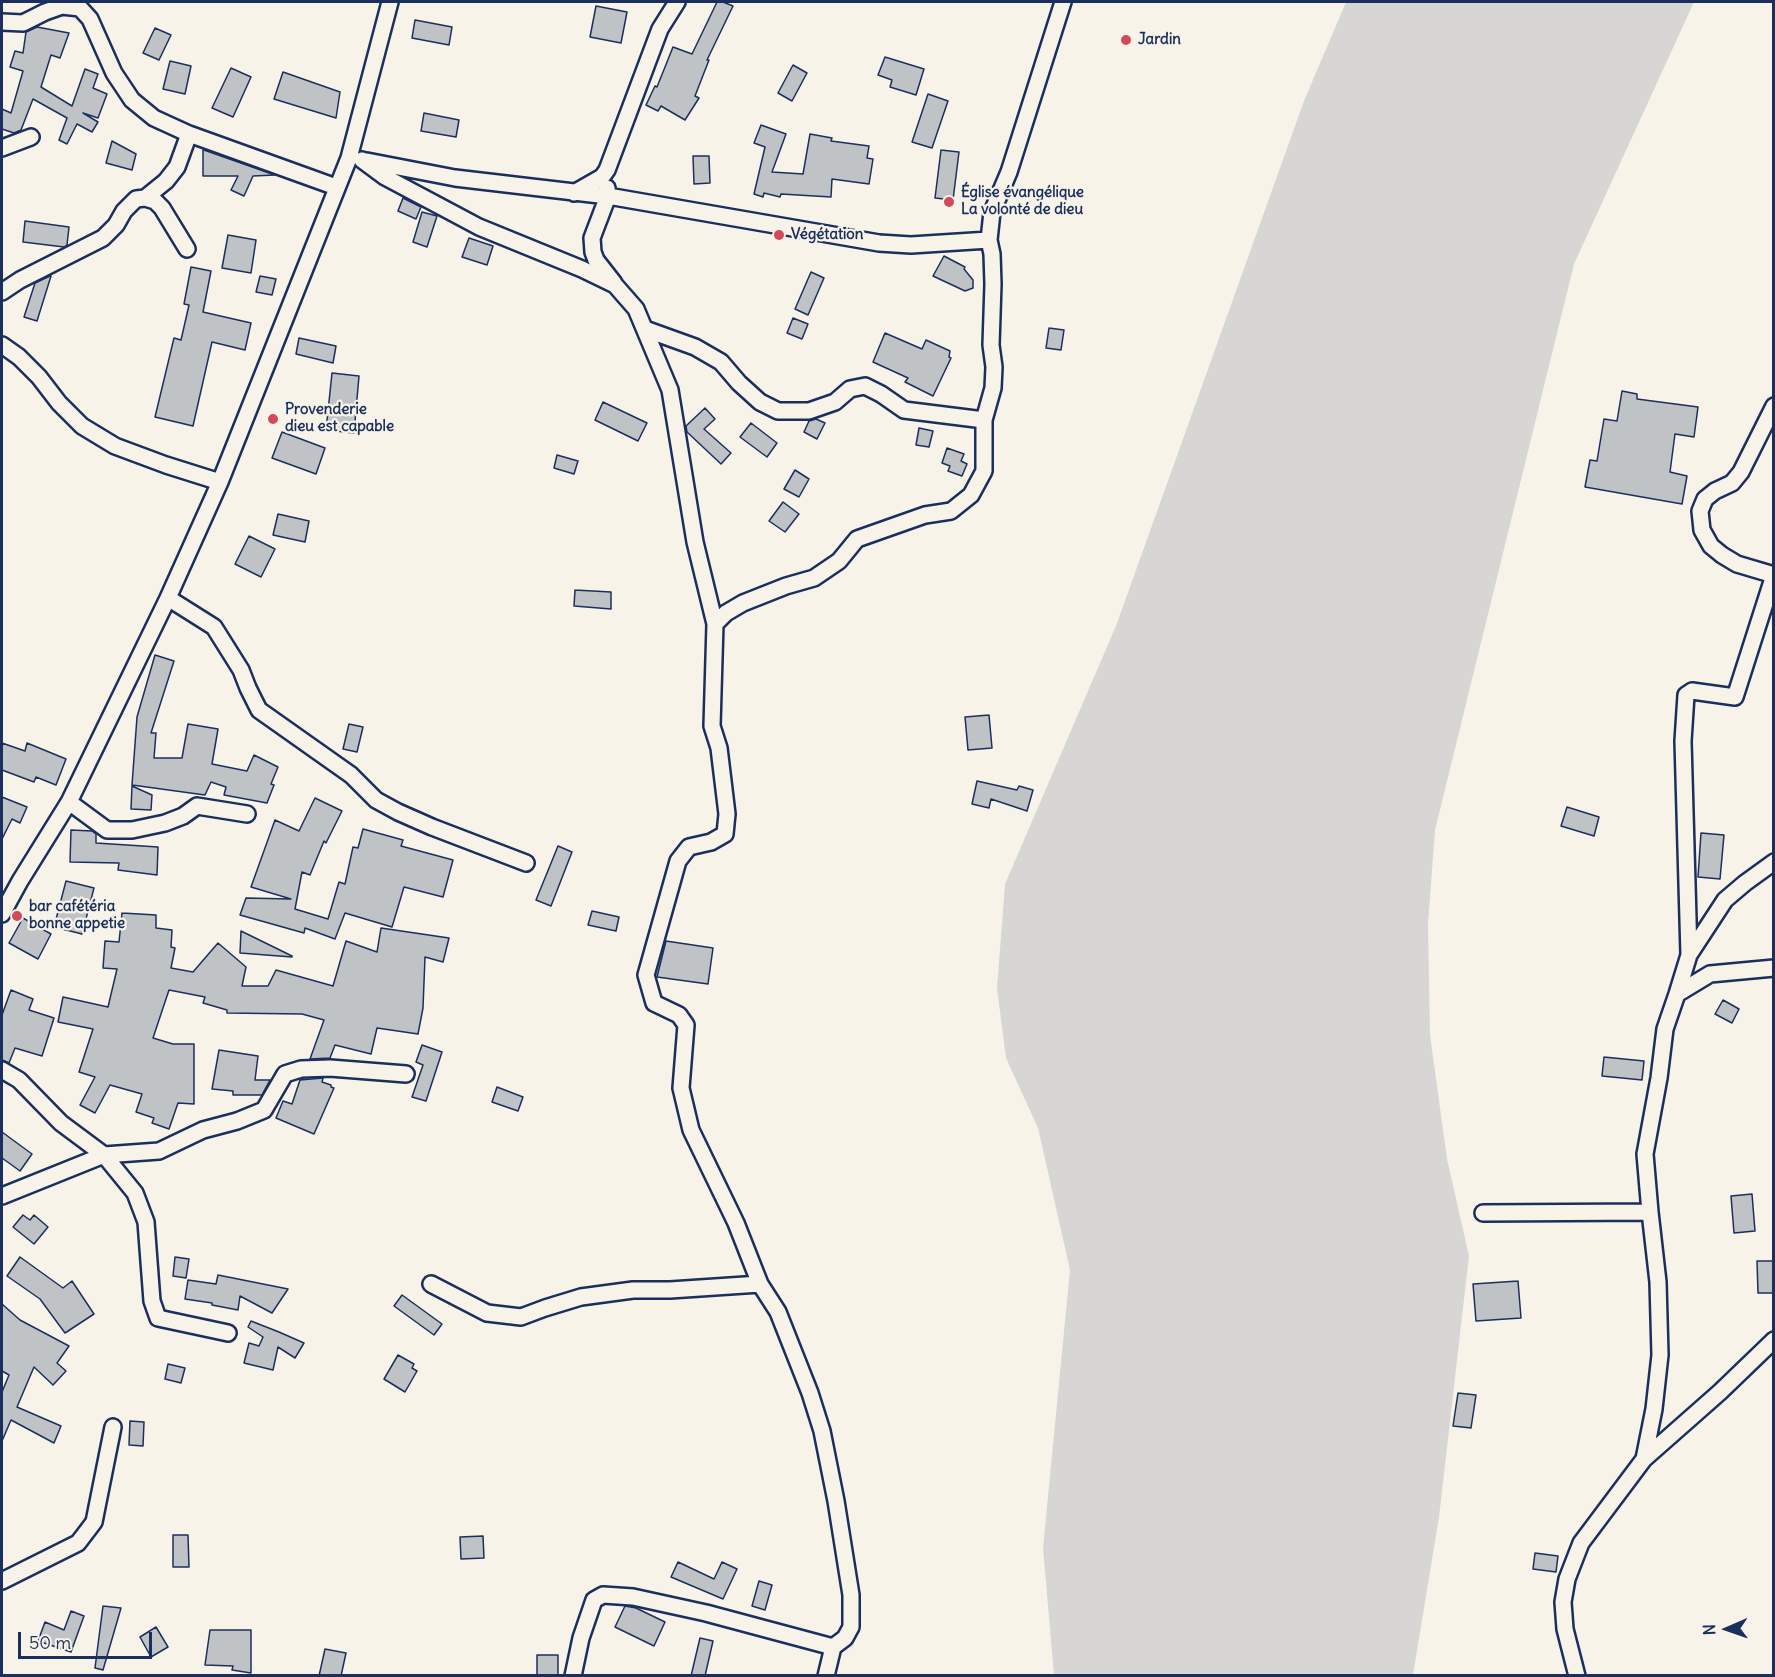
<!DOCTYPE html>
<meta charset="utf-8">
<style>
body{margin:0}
#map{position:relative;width:1775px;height:1677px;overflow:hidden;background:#f7f3e8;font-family:Delius,sans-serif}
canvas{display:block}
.frame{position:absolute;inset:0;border:3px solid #1b2f5e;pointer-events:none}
.north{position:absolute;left:1697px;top:1599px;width:60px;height:60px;-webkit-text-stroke:4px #f7f3e8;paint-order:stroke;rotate:268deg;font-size:16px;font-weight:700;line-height:24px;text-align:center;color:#1b2f5e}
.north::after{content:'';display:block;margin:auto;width:21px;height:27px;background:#1b2f5e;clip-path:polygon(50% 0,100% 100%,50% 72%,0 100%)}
.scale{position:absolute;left:18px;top:1632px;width:134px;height:27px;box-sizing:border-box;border:3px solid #1b2f5e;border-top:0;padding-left:8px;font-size:18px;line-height:21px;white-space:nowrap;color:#1b2f5e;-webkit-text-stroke:4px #f7f3e8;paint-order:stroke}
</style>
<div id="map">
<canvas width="1775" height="1677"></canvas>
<div class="frame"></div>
<div class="north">N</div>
<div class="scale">50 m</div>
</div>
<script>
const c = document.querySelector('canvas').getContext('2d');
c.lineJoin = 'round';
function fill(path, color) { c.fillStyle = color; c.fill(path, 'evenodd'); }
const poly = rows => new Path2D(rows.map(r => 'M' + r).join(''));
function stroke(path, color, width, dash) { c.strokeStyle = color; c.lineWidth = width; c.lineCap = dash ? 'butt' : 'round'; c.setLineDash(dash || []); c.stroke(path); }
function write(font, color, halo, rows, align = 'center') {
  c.font = font + ' Delius,sans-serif'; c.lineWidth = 4.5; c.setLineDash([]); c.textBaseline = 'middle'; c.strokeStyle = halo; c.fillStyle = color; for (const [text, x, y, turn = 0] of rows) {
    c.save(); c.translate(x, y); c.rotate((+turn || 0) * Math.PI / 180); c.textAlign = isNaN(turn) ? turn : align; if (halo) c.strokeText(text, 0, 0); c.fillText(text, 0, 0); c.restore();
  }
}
fill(poly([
 [1346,2,1694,2,1574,264,1435,830,1428,924,1430,1035,1447,1159,1469,1256,1439,1517,1413,1675,1054,1675,1043,1548,1070,1270,1038,1128,1006,1058,997,988,1005,884,1116,626,1304,101]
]), '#d7d6d4');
const building = poly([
 [717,2,723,2,733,6,707,60,709,60,695,96,699,98,685,120,661,106,658,111,646,105,655,86,657,87,673,47,692,54,717,2],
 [596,6,627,12,621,43,590,37,596,6],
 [415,20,452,27,449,45,412,38,415,20],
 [37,27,69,33,60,58,51,55,41,87,72,106,85,69,98,74,93,88,107,94,98,118,83,113,98,122,92,132,77,124,67,144,59,140,67,118,33,99,21,130,14,133,2,129,2,109,11,113,23,71,10,67,15,51,23,53,26,32,37,27],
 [155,28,171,35,159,60,143,53,155,28],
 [885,57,924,69,916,95,890,87,892,80,878,75,885,57],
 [170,61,191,66,185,94,163,89,170,61],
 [793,65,807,73,792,101,778,93,793,65],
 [231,68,251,77,233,117,212,108,231,68],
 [283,72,340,92,336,118,274,99,283,72],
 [928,94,948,101,932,148,912,142,928,94],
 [424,113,459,120,456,137,421,131,424,113],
 [761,125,786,134,772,172,803,174,810,134,832,138,831,141,869,146,867,158,873,159,869,184,832,179,831,197,781,194,780,197,764,193,763,197,754,194,765,147,754,143,761,125],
 [112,141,136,154,132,170,106,163,112,141],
 [203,150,204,150,275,175,253,176,244,196,231,190,238,176,203,176,203,150],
 [941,150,959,152,953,200,935,198,941,150],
 [693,156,709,156,710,183,694,184,693,156],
 [403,198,421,207,416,219,398,211,403,198],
 [422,212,437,216,427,247,413,242,422,212],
 [25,221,69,227,67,245,64,247,23,242,25,221],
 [228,235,256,240,251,273,222,268,228,235],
 [469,238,493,246,487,265,462,257,469,238],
 [944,256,965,267,964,269,973,280,973,288,965,291,933,276,944,256],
 [191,267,211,271,203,312,251,323,245,350,212,342,193,426,155,417,174,338,181,340,189,305,184,304,191,267],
 [811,272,824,278,808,315,795,309,811,272],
 [50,276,51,276,37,321,24,317,35,283,50,276],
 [260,276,276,279,272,295,256,292,260,276],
 [793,318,808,324,802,339,787,333,793,318],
 [1049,328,1064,330,1061,350,1046,348,1049,328],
 [885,333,922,349,926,340,950,351,949,357,951,358,933,396,905,382,908,378,873,362,885,333],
 [299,338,336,346,333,363,296,354,299,338],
 [332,373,359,376,354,433,326,430,332,373],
 [1622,391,1637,394,1637,399,1698,407,1694,437,1675,434,1670,472,1687,476,1682,504,1585,487,1590,460,1597,461,1604,419,1617,421,1622,391],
 [603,402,647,423,638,441,595,420,603,402],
 [705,408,715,419,704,429,731,453,721,464,687,432,686,426,705,408],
 [816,419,825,423,817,439,804,432,809,421,816,419],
 [751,423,777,443,767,457,740,437,751,423],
 [919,428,933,431,929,447,916,445,919,428],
 [282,432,325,448,316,474,272,458,282,432],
 [947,448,964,454,961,461,967,464,962,476,948,471,950,466,942,463,947,448],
 [557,455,578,461,574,474,554,468,557,455],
 [795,470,809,479,799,497,784,489,795,470],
 [783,502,799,514,785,532,769,521,783,502],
 [278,514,309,521,305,542,273,535,278,514],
 [249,536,275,549,261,577,235,564,249,536],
 [575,590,611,592,611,609,574,606,575,590],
 [155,655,174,661,151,733,156,733,154,758,182,758,188,724,218,729,212,764,247,771,254,755,278,767,271,784,274,785,267,803,224,795,226,787,211,782,205,795,132,785,137,717,155,655],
 [989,715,992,748,968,750,965,717,989,715],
 [349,724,363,727,357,752,343,749,349,724],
 [2,743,25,751,27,743,66,759,56,785,36,777,34,782,2,770,2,743],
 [977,781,1017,790,1019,786,1033,790,1027,811,991,799,989,808,972,804,977,781],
 [132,786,152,795,151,810,131,809,132,786],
 [2,797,27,807,20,823,12,819,2,839,2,797],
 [315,798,342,811,326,843,324,841,310,875,302,872,295,909,328,919,339,882,345,884,353,847,358,848,363,829,403,840,401,846,453,860,443,897,404,887,392,927,345,913,335,939,305,928,304,933,240,915,246,898,291,899,251,887,275,820,299,831,315,798],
 [1567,807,1599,817,1594,836,1561,826,1567,807],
 [71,830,92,831,96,834,96,843,158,847,157,875,118,870,119,863,70,862,71,830],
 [1701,833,1724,835,1720,879,1698,877,1701,833],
 [558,846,572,852,551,906,536,900,558,846],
 [66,881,94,888,82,934,54,927,66,881],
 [592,911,619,917,616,931,588,925,592,911],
 [122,913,156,915,156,928,172,930,171,947,175,948,171,968,193,972,218,943,246,967,242,986,268,986,276,970,333,986,346,941,377,952,381,928,449,938,443,962,425,957,423,1008,418,1034,377,1028,371,1054,335,1045,330,1058,310,1059,324,1020,302,1014,227,1013,227,1010,203,1003,205,997,169,990,153,1038,173,1044,194,1044,194,1104,178,1103,169,1129,152,1123,154,1118,136,1112,142,1094,110,1085,95,1113,80,1105,95,1077,79,1072,93,1029,58,1022,63,997,108,1007,117,969,103,968,105,941,119,942,122,913],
 [23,918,51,934,38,959,9,943,23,918],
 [241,931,292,956,292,957,240,953,241,931],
 [666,941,713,948,708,984,657,977,666,941],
 [11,990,33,999,29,1010,54,1018,42,1056,15,1048,9,1063,2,1060,2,1015,11,990],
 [1723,1000,1739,1009,1732,1023,1715,1014,1723,1000],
 [422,1045,442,1052,426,1101,412,1097,423,1065,416,1062,422,1045],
 [219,1050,258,1056,255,1080,270,1080,262,1095,233,1095,233,1091,212,1089,219,1050],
 [1604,1057,1644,1061,1642,1080,1602,1076,1604,1057],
 [323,1078,322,1082,331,1085,331,1087,334,1088,314,1134,276,1118,283,1101,292,1104,300,1080,323,1078],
 [497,1087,523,1097,518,1111,492,1102,497,1087],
 [2,1132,32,1154,20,1171,2,1158,2,1132],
 [1752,1194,1755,1231,1734,1233,1731,1196,1752,1194],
 [23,1215,30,1220,34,1215,48,1227,34,1244,13,1227,23,1215],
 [20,1257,63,1288,72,1281,94,1314,65,1333,40,1299,7,1276,20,1257],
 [175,1257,189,1259,186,1278,173,1276,175,1257],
 [1757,1261,1773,1261,1773,1293,1758,1293,1757,1261],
 [218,1275,288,1289,272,1313,240,1296,238,1310,212,1305,212,1303,185,1299,188,1280,216,1284,218,1275],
 [1518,1281,1521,1318,1476,1321,1473,1284,1518,1281],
 [402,1295,442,1324,434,1335,394,1306,402,1295],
 [2,1304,20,1320,69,1346,57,1363,66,1371,53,1385,34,1367,17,1407,61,1426,54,1443,11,1420,2,1441,2,1392,9,1375,2,1371,2,1304],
 [251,1321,279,1332,304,1343,295,1358,278,1347,273,1370,244,1363,249,1343,259,1346,263,1337,248,1327,251,1321],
 [398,1355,414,1364,412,1368,417,1371,405,1392,384,1379,398,1355],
 [168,1364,185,1368,181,1383,165,1379,168,1364],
 [1458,1393,1476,1395,1471,1428,1453,1426,1458,1393],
 [130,1421,144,1422,143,1446,129,1445,130,1421],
 [173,1535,188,1535,189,1567,173,1567,173,1535],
 [483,1536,484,1558,461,1559,460,1537,483,1536],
 [1535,1553,1558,1556,1556,1572,1533,1569,1535,1553],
 [678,1562,714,1579,722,1562,737,1569,723,1599,671,1577,678,1562],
 [759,1581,772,1585,765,1610,752,1606,759,1581],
 [103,1606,121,1608,103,1670,95,1668,103,1606],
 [625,1606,636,1608,665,1622,654,1646,615,1627,625,1606],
 [71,1611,84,1616,71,1652,38,1641,45,1622,64,1630,71,1611],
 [156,1627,168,1647,151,1657,140,1637,156,1627],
 [210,1630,251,1630,251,1673,232,1670,233,1666,205,1665,210,1630],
 [700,1638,713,1641,705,1676,691,1676,700,1638],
 [325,1649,346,1653,341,1676,319,1676,325,1649],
 [537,1655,558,1655,558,1676,537,1676,537,1655]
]);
fill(building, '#c0c3c5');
stroke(building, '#1b2f5e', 1.5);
const street = poly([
 [2,22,23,23,45,12,62,6,80,8,90,19,114,73,132,100,154,118,189,134,336,187],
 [2,148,31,137],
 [362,160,385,177,479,227,582,269,615,285,636,309,670,390,695,542,715,624,712,726,719,748,727,814,725,834,711,842,689,847,678,861,646,975,654,1003,679,1015,686,1025,681,1088,691,1130,736,1223,760,1284,778,1312,810,1393,822,1431,836,1501,851,1595,851,1627,845,1638,833,1647,826,1676],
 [367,161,455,178,608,196,879,243,911,245,989,240,992,212,1009,172,1063,2],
 [607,188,608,196,592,238,593,252,596,260,614,283],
 [574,193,602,177,607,170,660,29,677,2],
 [145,198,166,181,177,167,189,134],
 [2,292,20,280,103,238,116,225,124,211,136,199,145,198,155,201,162,208,187,249],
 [645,329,695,347,721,362,739,383,760,402,778,411,809,411,835,402,850,389,865,386,881,394,904,410,984,420],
 [2,345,19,357,39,377,59,403,82,426,115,446,166,465,220,482],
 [1774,406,1741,472,1732,483,1715,491,1705,499,1700,511,1702,530,1711,546,1722,555,1737,564,1774,575],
 [168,598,214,627,241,670,248,688,259,710,351,775,376,800,398,812,432,827,526,863],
 [715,624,726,613,743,603,786,586,814,578,839,561,857,539,925,515,951,511,971,495,984,471,984,420,993,388,994,367,991,345,993,284,992,254,989,240],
 [69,802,107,830,132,830,165,823,183,816,197,806,247,814],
 [2,914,20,881,69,802,168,598,220,482,349,158,390,2],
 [1689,955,1683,741,1686,695,1692,691,1735,697,1774,575],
 [1677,994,1710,974,1774,968],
 [2,1070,19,1080,61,1123,104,1155,135,1193,146,1222,152,1301,158,1318,228,1333],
 [2,1196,104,1155,159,1151,203,1130,237,1121,264,1110,285,1074,301,1069,330,1068,406,1074],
 [1483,1213,1650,1212,1645,1154,1659,1078,1665,1029,1677,994,1689,955,1725,900,1745,883,1774,862],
 [431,1284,487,1313,521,1317,545,1308,581,1297,633,1290,670,1290,760,1284],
 [1644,1459,1654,1409,1660,1355,1658,1282,1650,1212],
 [2,1581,78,1543,94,1522,113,1427],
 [573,1676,581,1638,594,1600,603,1595,633,1597,706,1613,833,1647],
 [1577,1676,1565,1629,1563,1602,1567,1579,1581,1543,1644,1459,1720,1392,1774,1340]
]);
stroke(street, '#1b2f5e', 20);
stroke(street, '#f7f3e8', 15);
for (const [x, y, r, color] of [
 [1126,40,6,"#d1495b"],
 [949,202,6,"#d1495b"],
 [779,235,6,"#d1495b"],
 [273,419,6,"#d1495b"],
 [17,916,6,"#d1495b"]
]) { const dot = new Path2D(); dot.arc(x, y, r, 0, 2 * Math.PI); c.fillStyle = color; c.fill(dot); stroke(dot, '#f7f3e8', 2); }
write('bold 15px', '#1b2f5e', '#f7f3e8', [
 ["Jardin",1138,40],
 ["Église évangélique",961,193],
 ["La volonté de dieu",961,210],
 ["Végétation",791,235],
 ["Provenderie",285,410],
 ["dieu est capable",285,427],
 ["bar cafétéria",29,907],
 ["bonne appetie",29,924]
], 'left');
</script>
